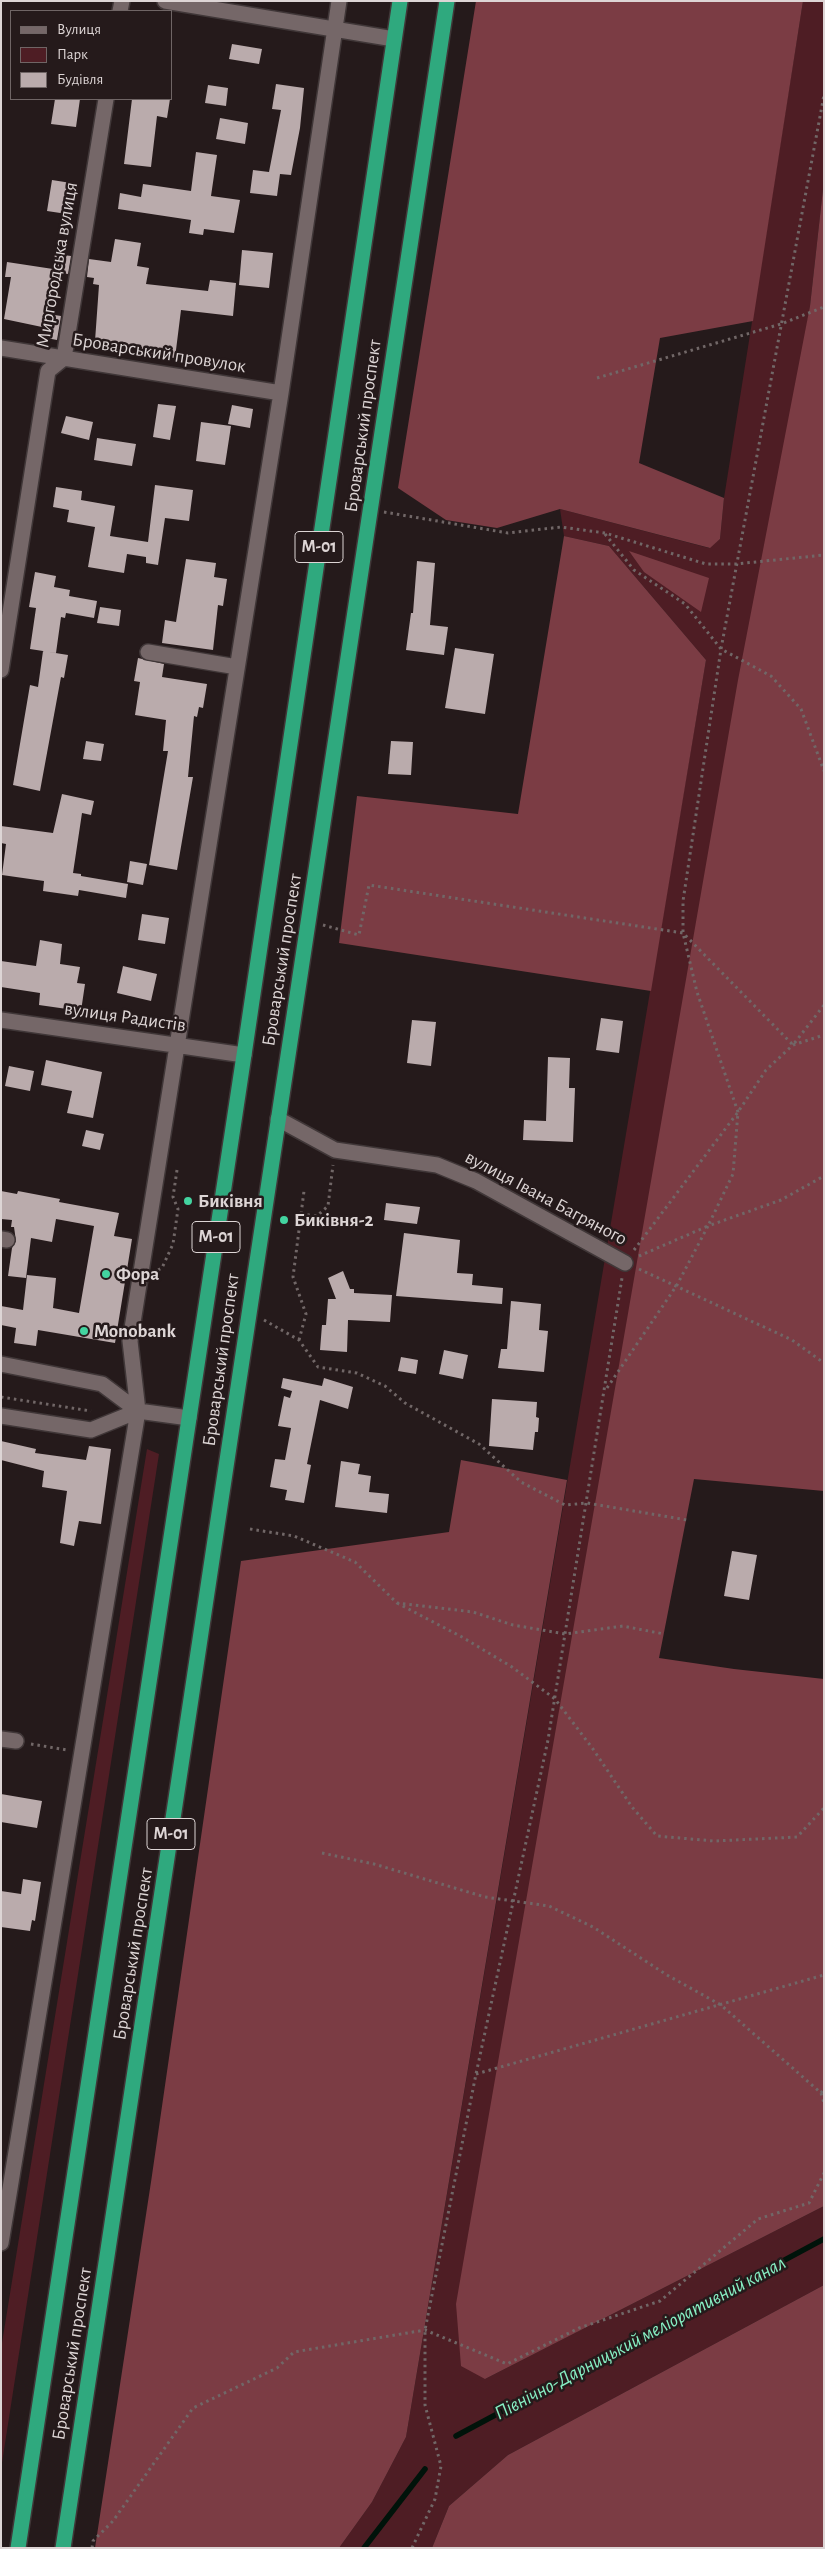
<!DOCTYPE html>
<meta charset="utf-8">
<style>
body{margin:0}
#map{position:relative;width:825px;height:2549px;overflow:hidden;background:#251a1b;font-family:"Alegreya Sans",sans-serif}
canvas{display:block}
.frame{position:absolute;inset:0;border:2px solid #ddd5d5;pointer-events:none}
.legend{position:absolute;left:10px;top:10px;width:162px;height:90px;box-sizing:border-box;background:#251a1b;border:1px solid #6f6565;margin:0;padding:6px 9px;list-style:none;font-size:15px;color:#ddd5d5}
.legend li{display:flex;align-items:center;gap:10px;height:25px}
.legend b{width:25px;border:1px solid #6f6565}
</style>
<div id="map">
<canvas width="825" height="2549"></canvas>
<div class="frame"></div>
<ul class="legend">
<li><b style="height:6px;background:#756768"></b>Вулиця</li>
<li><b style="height:14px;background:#4e1d24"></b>Парк</li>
<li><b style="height:14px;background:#baabac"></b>Будівля</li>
</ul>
</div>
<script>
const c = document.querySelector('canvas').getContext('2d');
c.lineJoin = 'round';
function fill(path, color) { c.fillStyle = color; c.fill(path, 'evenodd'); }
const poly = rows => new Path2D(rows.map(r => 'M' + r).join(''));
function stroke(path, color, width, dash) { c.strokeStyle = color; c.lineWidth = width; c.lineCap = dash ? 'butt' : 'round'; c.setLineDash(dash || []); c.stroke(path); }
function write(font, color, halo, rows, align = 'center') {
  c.font = font + ' "Alegreya Sans",sans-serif'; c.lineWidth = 5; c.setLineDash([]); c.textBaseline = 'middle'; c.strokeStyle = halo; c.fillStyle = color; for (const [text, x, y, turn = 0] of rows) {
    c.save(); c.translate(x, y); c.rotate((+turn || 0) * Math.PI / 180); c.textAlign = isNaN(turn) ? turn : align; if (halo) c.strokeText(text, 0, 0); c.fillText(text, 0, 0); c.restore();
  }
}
fill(poly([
 [803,1,824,1,824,180,810,306,485,2379,824,2206,824,2285,508,2455,449,2506,432,2548,339,2548,372,2502,406,2437,706,660,609,546,564,536,560,509,709,548,720,539,724,498],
 [147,1449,159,1454,1,2469,1,2349]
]), '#4e1d24');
fill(poly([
 [476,1,803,1,753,321,660,338,639,463,724,498,720,539,710,548,560,509,497,528,446,520,398,488],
 [824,180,824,1491,694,1479,659,1658,734,1669,824,1679,824,2206,485,2379,461,2366,456,2304,738,680,810,306],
 [564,536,609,546,706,660,651,991,339,943,357,796,518,814],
 [629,551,709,578,701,612,644,572],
 [461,1460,567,1480,406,2437,372,2502,339,2548,95,2548,151,2182,241,1561,449,1532],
 [824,2285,824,2548,432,2548,449,2506,508,2455]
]), '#7b3c44');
stroke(poly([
 [456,2436,824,2239],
 [364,2548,425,2469]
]), '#00130a', 5.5);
fill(poly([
 [232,44,262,49,259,64,229,59],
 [276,84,304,88,300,128,291,175,280,174,277,196,250,193,253,170,269,172,281,110,272,109],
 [208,85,228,88,226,106,205,103],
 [55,99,80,99,76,127,51,124],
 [132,99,170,99,167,118,157,116,151,167,124,164],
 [220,118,248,123,245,144,216,139],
 [196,152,217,155,211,196,240,200,234,233,204,229,203,235,189,233,191,220,118,209,120,193,141,197,143,184,191,191],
 [52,180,71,183,67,214,47,211],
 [115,239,141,243,137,266,149,268,146,284,208,291,210,280,236,283,233,316,181,310,175,358,141,354,142,347,95,341,99,285,93,284,94,278,87,277,89,259,111,262],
 [242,250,273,253,269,288,239,285],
 [55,254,71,256,68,274,56,272,48,314,61,316,57,340,41,337,42,327,4,319,11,277,5,277,7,262,53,269],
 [158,404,176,406,170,440,153,437],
 [232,405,253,409,250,428,228,424],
 [66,416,93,422,89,440,61,433],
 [201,422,231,426,225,465,196,461],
 [97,438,136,444,132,466,94,460],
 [155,485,193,490,189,521,165,518,158,565,146,563,146,557,127,554,124,573,88,567,95,527,67,522,69,510,53,507,56,487,82,491,81,500,115,506,110,536,148,542],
 [186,559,216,563,214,577,227,579,223,606,218,605,213,650,162,643,165,620,176,622],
 [417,561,435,563,430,625,448,627,444,655,406,650,411,613,413,613],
 [35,572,56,576,54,587,70,590,69,596,97,601,94,618,66,613,65,618,61,617,56,653,30,649,36,608,29,607],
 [100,607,121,610,119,626,97,623],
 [455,648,494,654,485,714,445,708],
 [43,651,68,655,64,678,61,677,40,791,13,785,30,685,38,687],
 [138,658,164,664,162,677,207,684,203,708,199,707,197,717,194,716,188,777,193,777,177,870,149,865,168,751,163,751,166,720,135,715,140,682,134,681],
 [86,741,104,744,101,761,83,759],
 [391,741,413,742,411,775,388,774],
 [62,794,94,801,91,815,82,813,73,873,81,874,81,876,128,884,126,898,79,890,78,896,43,891,44,881,2,875,6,844,1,843,1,826,53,833],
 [130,861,147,864,143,885,127,882],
 [142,914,169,918,165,944,138,940],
 [40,940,62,944,60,964,80,967,77,983,85,984,81,1011,39,1005,40,993,1,987,1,961,36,966],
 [123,966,157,974,151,1001,117,993],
 [601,1018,623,1021,619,1053,596,1050],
 [412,1020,436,1022,431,1066,407,1063],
 [548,1057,570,1058,569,1088,575,1088,573,1142,523,1140,524,1120,546,1121],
 [46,1060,102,1072,93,1118,67,1113,72,1091,41,1085],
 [9,1066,34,1071,30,1091,5,1086],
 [86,1130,104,1134,100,1150,82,1146],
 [1,1191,17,1194,18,1191,60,1199,59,1202,119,1213,114,1236,132,1239,115,1343,38,1330,36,1346,14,1343,16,1328,1,1325,1,1306,23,1310,27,1275,56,1278,53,1308,79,1313,94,1226,56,1219,52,1242,31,1238,26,1278,8,1276,12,1248,16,1241,14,1227,11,1227,12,1220,1,1219],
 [386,1203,420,1207,417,1224,384,1220],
 [404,1233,460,1240,457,1273,473,1274,472,1285,503,1288,502,1304,396,1296],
 [343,1271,350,1289,354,1289,354,1293,392,1295,390,1322,348,1320,347,1352,320,1350,322,1325,326,1325,328,1299,336,1299,328,1278],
 [511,1301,541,1304,539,1330,548,1331,544,1372,498,1368,501,1349,507,1349],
 [444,1350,468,1355,463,1379,439,1374],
 [401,1357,418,1360,416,1374,398,1371],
 [283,1378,322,1386,324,1378,353,1387,348,1409,320,1400,307,1464,311,1465,304,1503,285,1500,287,1490,270,1487,275,1459,285,1460,291,1428,278,1426,284,1396,290,1398,292,1391,281,1388],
 [492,1399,537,1402,536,1417,539,1418,538,1432,535,1432,533,1450,489,1446],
 [1,1441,36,1449,35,1453,86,1460,89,1446,111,1449,101,1524,79,1521,74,1546,60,1543,67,1491,42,1487,44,1471,1,1460],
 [341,1461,360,1464,358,1474,371,1476,369,1492,389,1494,387,1513,335,1507],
 [732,1551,757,1555,749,1600,724,1596],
 [1,1794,42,1801,37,1828,1,1822],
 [23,1879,41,1882,35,1921,32,1920,30,1931,1,1927,1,1891,21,1894]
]), '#baabac');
const minor = poly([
 [165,1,394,39],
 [120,11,122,1],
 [1,348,281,393],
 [148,652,237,667],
 [1,670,48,371,64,358,106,99],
 [1,1020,244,1055],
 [278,1119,335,1150,437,1165,476,1181,625,1263],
 [1,1239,7,1240],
 [1,1364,102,1384,138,1411,189,1418],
 [1,1416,91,1430,138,1411],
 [1,1739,16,1741],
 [1,2243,138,1411,130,1341,281,393,339,1]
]);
const highway = poly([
 [18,2548,244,1055,400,1],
 [63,2548,447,1]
]);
stroke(minor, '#403738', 18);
stroke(highway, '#403738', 18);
stroke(poly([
 [597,378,781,324,824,307],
 [384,512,508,533,561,527,605,533,706,564,736,564,824,555],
 [605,534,634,570,685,604,721,649,771,676,801,709,824,771],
 [323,925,359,935,369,885,683,933,793,1045,824,1005],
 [301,1214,317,1216,328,1206,333,1165],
 [634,1250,738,1112,766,1070,793,1045,824,1035],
 [639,1256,708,1226,733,1174,738,1112,697,992,683,933,683,901,721,649,824,95],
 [639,1269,792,1340,824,1363],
 [158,1270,162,1268,173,1244,178,1209,173,1197,177,1170],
 [264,1320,299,1340,318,1367,357,1373,385,1386,405,1403,479,1444,521,1482,565,1505,587,1503,687,1520],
 [299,1340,306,1314,293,1277,304,1191],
 [607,1388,677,1285,708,1226,781,1200,824,1176],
 [1,1397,91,1411],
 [250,1529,294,1536,355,1562,397,1603,473,1612,513,1625,565,1634,623,1626,664,1634],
 [397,1603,462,1637,512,1667,555,1699,593,1749,632,1807,657,1836,714,1841,797,1837,824,1808],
 [31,1744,67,1750],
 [322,1853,374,1864,485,1897,549,1906,593,1927,667,1975,721,2005,821,2093,824,2103],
 [476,2074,824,1975],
 [821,2093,824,2089],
 [92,2548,93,2541,113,2521,193,2408,277,2368,294,2352,425,2330,507,2364,579,2328,660,2301,758,2219,809,2203,824,2173],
 [412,2548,435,2499,441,2466,425,2405,425,2330,476,2074,548,1740,622,1278]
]), '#716767', 3, [2.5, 4]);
stroke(minor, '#756768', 15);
stroke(highway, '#2fa97e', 15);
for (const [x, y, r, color] of [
 [188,1201,5,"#43d4a0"],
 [284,1220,5,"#43d4a0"],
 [106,1274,5,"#43d4a0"],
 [84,1331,5,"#43d4a0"]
]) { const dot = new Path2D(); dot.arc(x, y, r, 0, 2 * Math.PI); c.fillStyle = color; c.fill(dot); stroke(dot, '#251a1b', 2); }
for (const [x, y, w] of [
 [319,547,48],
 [216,1237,48],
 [171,1834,48]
]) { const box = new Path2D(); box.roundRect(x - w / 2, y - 15.5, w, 31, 4); c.fillStyle = '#251a1b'; c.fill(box); stroke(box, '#ddd5d5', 1); }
write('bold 18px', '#ddd5d5', null, [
 ["М-01",319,547],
 ["М-01",216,1237],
 ["М-01",171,1834]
]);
write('19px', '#ddd5d5', '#251a1b', [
 ["Миргородська вулиця",57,265,-80],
 ["Броварський провулок",159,353,9],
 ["Броварський проспект",363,426,-82],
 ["Броварський проспект",282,960,-81],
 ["вулиця Радистів",125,1017,8],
 ["вулиця Івана Багряного",546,1198,28],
 ["Броварський проспект",221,1360,-82],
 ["Броварський проспект",133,1954,-81],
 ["Броварський проспект",72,2354,-81]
]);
write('bold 19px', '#ddd5d5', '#251a1b', [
 ["Бикiвня",198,1201],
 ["Бикiвня-2",294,1220],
 ["Фора",116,1274],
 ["Monobank",94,1331]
], 'left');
write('italic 20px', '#87f0c4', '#251a1b', [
 ["Північно-Дарницький меліоративний канал",640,2338,-28]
]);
</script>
